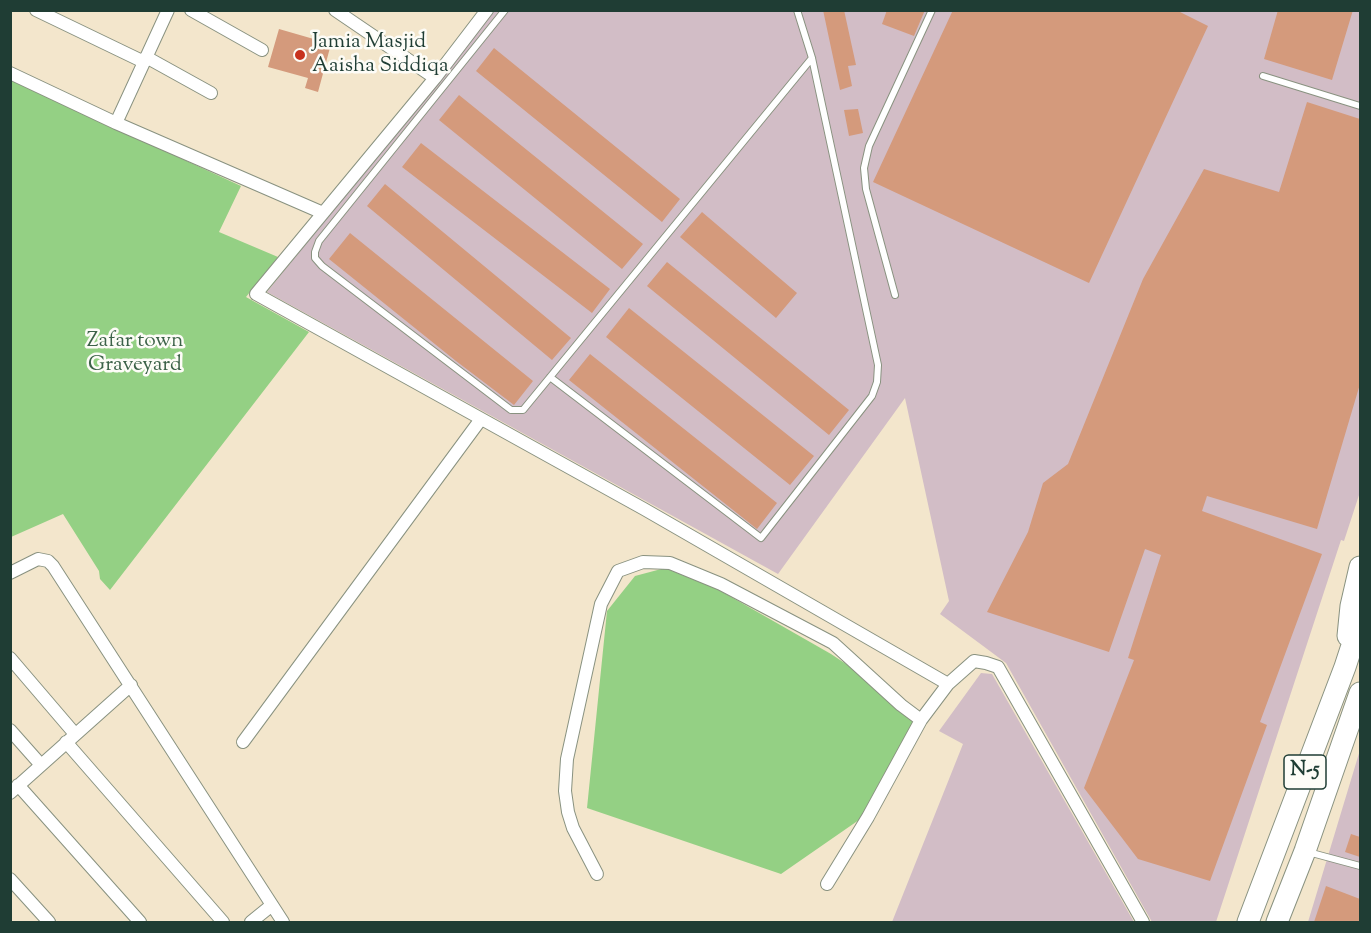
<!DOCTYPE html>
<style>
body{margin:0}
#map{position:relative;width:1371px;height:933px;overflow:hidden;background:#f3e6cc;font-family:"Sorts Mill Goudy",serif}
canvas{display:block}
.frame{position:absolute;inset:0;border:12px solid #1f3d34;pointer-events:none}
</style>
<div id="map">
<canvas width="1371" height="933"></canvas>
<div class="frame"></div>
</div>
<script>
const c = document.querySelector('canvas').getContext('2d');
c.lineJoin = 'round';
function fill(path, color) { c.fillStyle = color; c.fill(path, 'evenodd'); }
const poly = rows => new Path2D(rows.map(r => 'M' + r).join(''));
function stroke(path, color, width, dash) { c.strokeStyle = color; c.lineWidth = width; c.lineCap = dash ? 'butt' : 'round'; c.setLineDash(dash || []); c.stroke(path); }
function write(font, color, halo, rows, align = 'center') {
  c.font = font + ' "Sorts Mill Goudy",serif'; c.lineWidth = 5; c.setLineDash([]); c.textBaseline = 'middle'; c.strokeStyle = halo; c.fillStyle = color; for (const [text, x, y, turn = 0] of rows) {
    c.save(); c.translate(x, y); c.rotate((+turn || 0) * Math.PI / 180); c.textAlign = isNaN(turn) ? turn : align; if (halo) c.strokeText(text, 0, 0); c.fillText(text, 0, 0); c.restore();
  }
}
fill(poly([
 [494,11,1360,11,1360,492,1344,541,1341,540,1216,922,1152,922,1006,663,940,614,949,601,905,398,778,574,267,292],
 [981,673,992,674,1134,922,892,922,963,744,939,731],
 [1360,750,1360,922,1308,922]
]), '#d2bdc6');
fill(poly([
 [11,80,241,186,219,232,278,257,246,297,309,332,110,590,100,579,99,571,63,514,11,537],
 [665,568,719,590,831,654,923,715,869,813,781,874,587,808,607,611,635,576]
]), '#94d084');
fill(poly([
 [823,10,844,10,856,65,848,66,852,86,840,90],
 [887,10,925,10,914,36,882,24],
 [953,10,1176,10,1208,26,1089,283,873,182],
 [1278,10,1353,10,1332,80,1264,59],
 [279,29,331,44,318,92,305,88,308,78,268,67],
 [494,48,680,199,662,222,476,71],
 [459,95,643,244,622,269,439,120],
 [1307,102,1360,119,1360,384,1317,529,1207,496,1202,511,1322,554,1260,722,1267,725,1210,881,1138,859,1084,788,1134,660,1128,658,1161,555,1145,549,1109,652,987,612,1028,532,1043,483,1068,464,1143,279,1204,169,1279,192],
 [858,109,863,133,849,136,844,110],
 [421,143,610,289,592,313,402,167],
 [385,184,571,338,552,360,367,206],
 [702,212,797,293,776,318,680,237],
 [350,233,533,381,514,405,456,361,329,259],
 [667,262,849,410,829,435,647,286],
 [629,308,814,456,790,485,606,337],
 [590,354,777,503,757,529,569,380],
 [1351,834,1360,837,1360,857,1345,852],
 [1326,886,1360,899,1360,922,1314,922]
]), '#d49a7c');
const service = poly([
 [505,10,319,241,315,252,315,258,322,266,511,410,523,410,812,58],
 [1263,76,1360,106],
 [895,295,866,189,864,168,869,146,932,10],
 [550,377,761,538,872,396,877,382,878,365,812,58,797,10],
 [1308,852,1360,866]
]);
const minor = poly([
 [36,10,144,62],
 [191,10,262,50],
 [335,10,435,78],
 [487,10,435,78,256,294,644,509,948,684],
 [146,57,211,93],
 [10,73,116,123,168,10],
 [116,123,323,213],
 [10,573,38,559,48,561,53,566,283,922],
 [10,658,75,734],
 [10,730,41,765],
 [66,742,223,922],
 [243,742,481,419],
 [18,785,140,922],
 [10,793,131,685],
 [597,874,573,828,568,812,565,791,567,759,601,604,618,571,643,562,670,563,721,584,833,643,901,705,921,720],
 [10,879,49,922],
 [827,884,868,817,921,720,948,684,974,661,986,663,998,667,1143,922],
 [251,922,272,905]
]);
const trunk = poly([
 [1348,636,1351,606,1360,567],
 [1248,922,1345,667,1360,621],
 [1277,922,1305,851,1360,693]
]);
stroke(service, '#899280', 8);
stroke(minor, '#899280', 14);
stroke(trunk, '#899280', 23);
stroke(service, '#fff', 6);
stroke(minor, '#fff', 12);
stroke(trunk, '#fff', 21);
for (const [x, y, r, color] of [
 [300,55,6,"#c8321e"]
]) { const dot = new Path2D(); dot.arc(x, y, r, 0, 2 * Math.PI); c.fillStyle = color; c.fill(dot); stroke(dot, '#fdfcf7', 2); }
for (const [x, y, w] of [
 [1305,772,42]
]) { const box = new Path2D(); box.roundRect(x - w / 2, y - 17, w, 34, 4.5); c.fillStyle = '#fdfcf7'; c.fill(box); stroke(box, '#1f3d34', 1.5); }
write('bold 20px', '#1f3d34', null, [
 ["N-5",1305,772]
]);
write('21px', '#1f3d34', '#fdfcf7', [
 ["Jamia Masjid",312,43],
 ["Aaisha Siddiqa",312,67]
], 'left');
write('21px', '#3c6248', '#fdfcf7', [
 ["Zafar town",135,342],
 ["Graveyard",135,366]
]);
</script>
